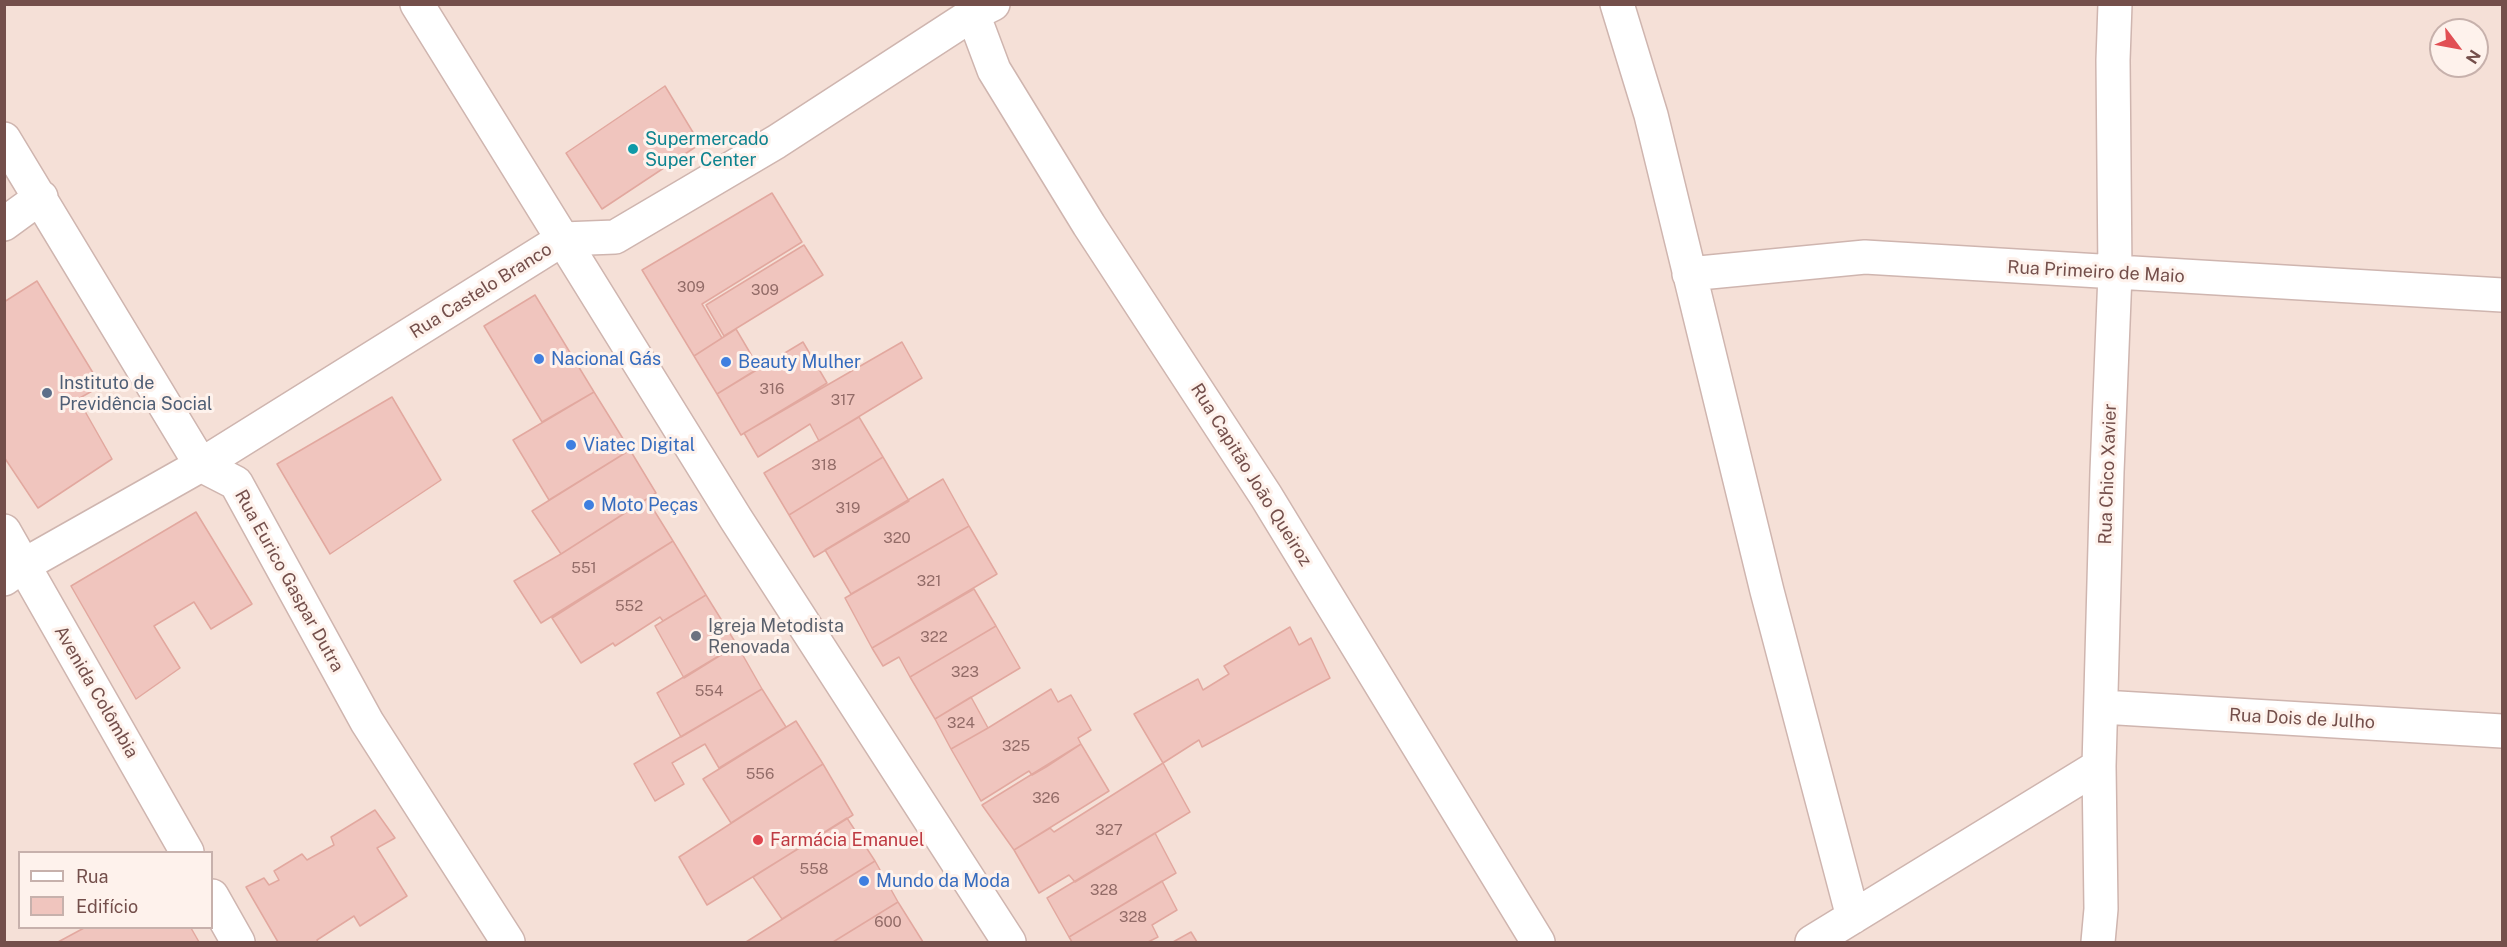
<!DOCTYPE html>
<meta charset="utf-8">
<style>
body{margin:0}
#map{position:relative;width:2507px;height:947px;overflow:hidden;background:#fceee6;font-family:"Public Sans",sans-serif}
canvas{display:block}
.frame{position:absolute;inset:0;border:6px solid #744f4b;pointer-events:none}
.legend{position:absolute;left:18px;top:851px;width:195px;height:78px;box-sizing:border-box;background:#fef2ec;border:2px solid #c7b1ac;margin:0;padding:8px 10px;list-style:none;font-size:18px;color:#744f4b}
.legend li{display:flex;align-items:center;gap:12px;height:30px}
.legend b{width:30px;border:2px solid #c7b1ac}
.north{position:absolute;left:2429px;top:18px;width:60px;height:60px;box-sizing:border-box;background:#fef2ec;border:2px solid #c7b1ac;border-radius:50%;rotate:122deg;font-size:16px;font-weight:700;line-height:24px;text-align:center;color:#744f4b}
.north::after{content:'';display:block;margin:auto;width:21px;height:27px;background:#e14f54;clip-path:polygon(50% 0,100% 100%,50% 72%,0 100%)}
</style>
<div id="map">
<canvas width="2507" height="947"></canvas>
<div class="frame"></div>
<ul class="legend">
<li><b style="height:8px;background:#fff"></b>Rua</li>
<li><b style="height:16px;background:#f0c5be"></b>Edifício</li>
</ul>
<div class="north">N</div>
</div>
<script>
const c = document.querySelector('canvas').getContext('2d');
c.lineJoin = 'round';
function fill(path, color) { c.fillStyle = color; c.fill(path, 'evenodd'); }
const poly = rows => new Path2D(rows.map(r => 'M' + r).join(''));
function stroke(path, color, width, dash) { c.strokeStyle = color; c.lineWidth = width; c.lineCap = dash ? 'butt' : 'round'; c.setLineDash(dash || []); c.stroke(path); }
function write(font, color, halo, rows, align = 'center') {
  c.font = font + ' "Public Sans",sans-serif'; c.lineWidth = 6; c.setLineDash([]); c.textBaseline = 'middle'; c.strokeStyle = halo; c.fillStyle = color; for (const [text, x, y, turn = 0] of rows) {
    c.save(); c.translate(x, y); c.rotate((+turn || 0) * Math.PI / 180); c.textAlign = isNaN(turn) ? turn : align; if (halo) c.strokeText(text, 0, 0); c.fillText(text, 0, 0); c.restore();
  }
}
fill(poly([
 [5,5,2502,5,2502,942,5,942],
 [2441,30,2477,30,2477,66,2441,66],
 [20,852,212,852,212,928,20,928]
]), '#f5e0d7');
const building = poly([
 [665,86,700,144,602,209,566,153,665,86],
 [772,193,802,242,702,304,722,338,694,356,642,270,772,193],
 [804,245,823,275,724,336,706,305,804,245],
 [37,281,101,386,78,399,112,459,38,508,4,457,4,302,37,281],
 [535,295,594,392,542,422,484,326,535,295],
 [736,329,759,368,717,394,694,356,736,329],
 [803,342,827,383,741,435,717,394,803,342],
 [902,342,922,378,819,441,810,424,758,457,744,433,902,342],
 [594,392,630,450,549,500,513,440,594,392],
 [392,397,441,480,330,554,277,464,392,397],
 [859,417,883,457,789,515,764,473,859,417],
 [630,450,656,493,561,554,532,511,630,450],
 [883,457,909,501,814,557,789,515,883,457],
 [943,479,969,526,851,594,825,550,943,479],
 [647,499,673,541,541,623,514,581,561,554,647,499],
 [196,512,252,604,211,629,194,602,154,626,180,668,136,699,71,586,196,512],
 [969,526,997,574,872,648,845,598,969,526],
 [673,541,706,595,663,621,660,617,615,646,613,643,581,663,552,618,673,541],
 [974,589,996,626,910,677,899,657,883,666,872,648,974,589],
 [706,595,737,645,684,678,655,626,706,595],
 [996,626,1020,668,935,719,910,677,996,626],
 [1290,627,1299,645,1311,638,1330,678,1202,747,1199,740,1163,763,1134,714,1198,679,1203,690,1229,674,1224,666,1290,627],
 [737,645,762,689,681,737,657,693,737,645],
 [762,689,786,727,719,768,705,744,672,763,684,784,655,801,634,764,762,689],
 [1051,689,1058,702,1071,695,1091,730,1078,738,1081,744,1046,767,1032,775,1029,771,981,801,951,749,988,728,1051,689],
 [971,697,988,728,951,749,935,719,971,697],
 [796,721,823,764,731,823,703,779,796,721],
 [1081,744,1109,791,1014,850,982,805,1081,744],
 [1163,763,1190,812,1075,882,1069,875,1039,893,1014,850,1050,828,1054,832,1163,763],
 [823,764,853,815,707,905,679,857,823,764],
 [375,810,395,838,377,848,407,896,360,926,354,916,317,940,318,942,278,942,246,887,264,878,269,885,279,880,274,871,302,854,307,860,334,845,331,837,375,810],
 [847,818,875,861,782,919,753,877,847,818],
 [1155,833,1176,873,1069,937,1047,898,1155,833],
 [875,861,898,902,833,942,746,942,875,861],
 [1162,881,1177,910,1152,925,1158,937,1148,942,1072,942,1069,937,1162,881],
 [898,902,923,942,833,942,898,902],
 [84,928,191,928,199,942,58,942,84,928],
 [1191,932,1197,942,1173,942,1191,932]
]);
fill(building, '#f0c5be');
stroke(building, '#e2a89f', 1.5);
const minor = poly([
 [417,4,736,519,1009,942],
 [974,4,973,14,994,70,1089,225,1266,496,1538,942],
 [1617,4,1651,115,1767,591,1853,917],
 [4,139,201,465,236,483,367,722,508,942],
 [4,224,41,197],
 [1689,274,1865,257,2502,295],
 [4,531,187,852],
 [4,579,24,565,201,465,563,239,615,237,776,142,973,14,993,4],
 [2102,707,2502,731],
 [212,896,238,942],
 [1812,942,2099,766],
 [2098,942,2101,909,2099,766,2107,472,2115,274,2113,60,2115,4]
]);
stroke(minor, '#cfb5af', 36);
stroke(minor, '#fff', 33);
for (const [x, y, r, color] of [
 [633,149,6,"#0f9aa8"],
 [539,359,6,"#3f7fe0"],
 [726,362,6,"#3f7fe0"],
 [47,393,6,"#5c6f8a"],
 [571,445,6,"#3f7fe0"],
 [589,505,6,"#3f7fe0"],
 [696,636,6,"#6b7280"],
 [758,840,6,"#e0444e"],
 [864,881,6,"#3f7fe0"]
]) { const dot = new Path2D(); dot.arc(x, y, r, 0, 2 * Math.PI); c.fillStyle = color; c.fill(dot); stroke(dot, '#fef2ec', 2); }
write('15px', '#936c68', null, [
 ["309",691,287],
 ["309",765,290],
 ["316",772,389],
 ["317",843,400],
 ["318",824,465],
 ["319",848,508],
 ["320",897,538],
 ["551",584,568],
 ["321",929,581],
 ["552",629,606],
 ["322",934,637],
 ["323",965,672],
 ["554",709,691],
 ["324",961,723],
 ["325",1016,746],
 ["556",760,774],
 ["326",1046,798],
 ["327",1109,830],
 ["558",814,869],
 ["328",1104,890],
 ["328",1133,917],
 ["600",888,922]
]);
write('18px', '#0d838f', '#fef2ec', [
 ["Supermercado",645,139],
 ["Super Center",645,160]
], 'left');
write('18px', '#744f4b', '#fef2ec', [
 ["Rua Primeiro de Maio",2096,272,3],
 ["Rua Castelo Branco",481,291,-32],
 ["Rua Chico Xavier",2108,474,-88],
 ["Rua Capitão João Queiroz",1251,475,58],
 ["Rua Eurico Gaspar Dutra",289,581,61],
 ["Avenida Colômbia",96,692,60],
 ["Rua Dois de Julho",2302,719,3]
]);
write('18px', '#366cbe', '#fef2ec', [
 ["Nacional Gás",551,359],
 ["Beauty Mulher",738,362],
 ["Viatec Digital",583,445],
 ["Moto Peças",601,505],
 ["Mundo da Moda",876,881]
], 'left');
write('18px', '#4e5e75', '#fef2ec', [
 ["Instituto de",59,383],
 ["Previdência Social",59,404]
], 'left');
write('18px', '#5b616d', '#fef2ec', [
 ["Igreja Metodista",708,626],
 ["Renovada",708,647]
], 'left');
write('18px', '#be3a42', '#fef2ec', [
 ["Farmácia Emanuel",770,840]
], 'left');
</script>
